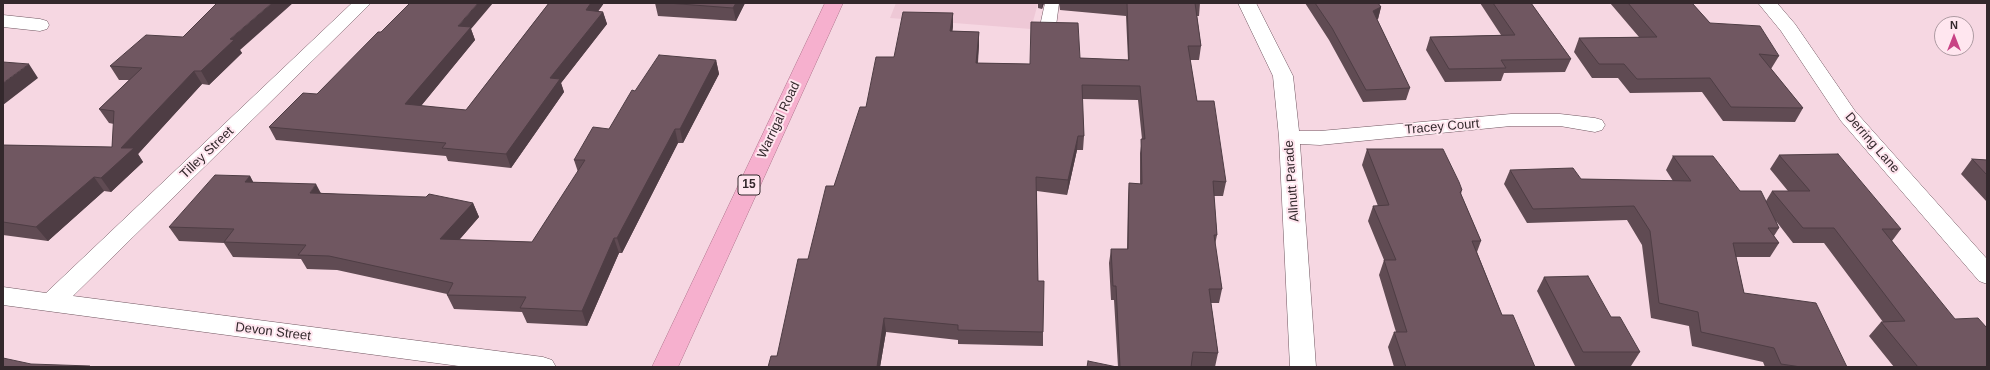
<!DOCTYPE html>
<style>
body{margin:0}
#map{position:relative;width:1990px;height:370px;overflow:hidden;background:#f6d7e2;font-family:Helvetica,sans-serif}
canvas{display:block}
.frame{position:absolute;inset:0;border:4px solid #33282c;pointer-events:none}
.north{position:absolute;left:1934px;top:16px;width:40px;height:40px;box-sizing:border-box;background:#ffe6ef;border:1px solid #ad9aa1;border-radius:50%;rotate:0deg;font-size:11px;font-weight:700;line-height:16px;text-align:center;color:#33282c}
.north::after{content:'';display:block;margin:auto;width:14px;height:18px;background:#c84385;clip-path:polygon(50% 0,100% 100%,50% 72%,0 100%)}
</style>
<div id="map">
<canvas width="1990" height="370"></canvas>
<div class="frame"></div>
<div class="north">N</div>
</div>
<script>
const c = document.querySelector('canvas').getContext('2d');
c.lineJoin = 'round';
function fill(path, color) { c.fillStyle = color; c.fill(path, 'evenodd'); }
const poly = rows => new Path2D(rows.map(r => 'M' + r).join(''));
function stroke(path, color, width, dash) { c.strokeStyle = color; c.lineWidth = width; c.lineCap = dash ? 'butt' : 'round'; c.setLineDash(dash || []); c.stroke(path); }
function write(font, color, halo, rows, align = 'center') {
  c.font = font + ' Helvetica,sans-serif'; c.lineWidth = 4; c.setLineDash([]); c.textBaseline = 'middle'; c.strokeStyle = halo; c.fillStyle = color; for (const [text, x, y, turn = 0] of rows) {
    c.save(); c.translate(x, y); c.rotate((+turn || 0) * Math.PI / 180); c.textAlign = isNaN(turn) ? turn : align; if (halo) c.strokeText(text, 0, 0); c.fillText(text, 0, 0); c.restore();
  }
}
fill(poly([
 [896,3,1038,3,1031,29,890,18]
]), '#eec8d6');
const service = poly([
 [1045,3,1059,3,1056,26,1053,29,1048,31,1043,29,1040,26,1045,3]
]);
const minor = poly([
 [352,3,371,3,73,296,543,357,552,360,556,367,466,367,3,305,3,287,46,293,352,3],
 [1238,3,1256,3,1293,76,1299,131,1320,131,1511,114,1560,114,1595,118,1602,120,1605,125,1602,130,1595,132,1560,126,1511,126,1320,145,1300,144,1316,367,1290,367,1279,137,1273,76,1238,3],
 [1758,3,1777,3,1795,24,1855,111,1987,259,1987,284,1979,281,1841,121,1781,31,1758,3],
 [3,15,40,19,47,21,49,25,47,29,40,31,3,27,3,15]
]);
const trunk = poly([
 [825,3,843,3,678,367,652,367,825,3]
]);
stroke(service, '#705660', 1);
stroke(minor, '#705660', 1);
stroke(trunk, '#b0748d', 1);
fill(service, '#fff');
fill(minor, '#fff');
fill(trunk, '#f6b0ce');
fill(poly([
 [549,3,604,3,598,11,603,12,607,24,561,83,564,92,511,168,448,161,446,156,276,140,269,127,317,94,381,32,471,29,475,40,421,106,466,110],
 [655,3,745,3,736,21,658,16],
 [1038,3,1044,3,1042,9,1038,8],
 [1059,3,1200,3,1199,16,1197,16,1201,46,1199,60,1190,60,1197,101,1226,182,1223,196,1214,196,1217,235,1215,245,1222,289,1219,303,1211,303,1218,353,1215,367,1191,366,1191,367,1118,367,1114,300,1111,300,1109,263,1111,249,1127,249,1128,197,1129,183,1140,184,1140,153,1142,139,1138,100,1082,99,1084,136,1083,150,1077,150,1067,195,1037,191,1038,281,1043,332,1043,346,958,344,958,340,886,332,880,367,768,367,777,356,808,259,834,186,866,107,894,57,953,13,953,26,952,31,979,32,979,45,978,63,1030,64,1080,58,1128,60,1126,16,1060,10],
 [1305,3,1378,3,1381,7,1378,19,1377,19,1410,88,1406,100,1363,102,1329,40],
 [1480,3,1531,3,1571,59,1565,72,1504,73,1501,81,1445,82,1426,50,1430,37,1501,35],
 [1610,3,1692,3,1710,23,1779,56,1771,69,1803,108,1795,122,1723,121,1702,92,1630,93,1618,78,1592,78,1574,52,1579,38,1639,37],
 [183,37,240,50,242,53,209,85,202,84,138,154,143,162,111,192,104,191,48,241,3,235,3,145,112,147,114,124,109,123,99,109,129,80,119,80,110,66],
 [716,60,719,74,683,143,678,143,622,253,619,253,587,326,527,323,522,312,454,309,447,295,447,294,337,270,307,269,301,259,233,257,224,243,179,241,169,227,250,176,253,182,322,193,473,203,479,217,459,240,532,242,578,172,574,160,609,129,635,91],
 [1367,149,1462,190,1461,194,1481,241,1477,252,1502,315,1535,367,1394,367,1388,347,1394,332,1396,332,1379,275,1384,260,1368,221,1373,206,1378,206,1362,165],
 [1779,155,1901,229,1892,241,1987,367,1894,367,1869,336,1881,322,1883,322,1824,243,1793,243,1776,221,1779,228,1774,236,1779,243,1770,257,1736,257,1744,293,1847,367,1765,367,1763,362,1692,346,1689,326,1651,318,1642,245,1627,220,1527,223,1504,184,1510,170,1581,179,1673,181,1666,170,1673,156,1740,191,1766,201,1772,191,1788,191,1770,169],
 [1972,159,1987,160,1987,202,1961,174],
 [1544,277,1611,317,1640,352,1631,366,1575,366,1537,291]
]), '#604b53');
fill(poly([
 [272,3,293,3,240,50,242,53,209,85,201,71,230,39],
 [478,3,493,3,471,29,475,40,411,118,405,104,458,26],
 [591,3,604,3,590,23,586,10],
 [736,3,745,3,736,21,733,8],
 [1042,3,1044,3,1042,9],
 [1381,7,1378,19,1370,23,1373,11],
 [603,12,607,24,561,83,564,92,511,168,506,154,550,78],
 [953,13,953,26,951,45,950,31],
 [979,32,979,45,976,77,976,63],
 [716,60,719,74,683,143,680,129],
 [29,64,38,78,3,105,3,83],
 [194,71,202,84,138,154,143,162,111,192,101,178,121,148],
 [675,129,678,143,622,253,617,238],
 [1078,136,1077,150,1067,195,1068,180],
 [250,176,258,191,245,182],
 [94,177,104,191,48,241,36,227],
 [316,184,324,199,310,193],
 [473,203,479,217,447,254,440,239],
 [614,238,619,253,587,326,582,311],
 [884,318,886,332,880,367,877,367]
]), '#4e3d44');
const building = poly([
 [217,3,272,3,230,39,234,40,201,71,194,71,121,148,134,148,101,178,94,177,36,227,3,222,3,145,112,147,114,111,99,109,142,68,110,66,146,35,183,37,217,3],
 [410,3,478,3,458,26,471,27,405,104,466,110,549,3,591,3,586,10,603,12,550,78,560,79,506,154,442,148,446,143,269,127,303,93,317,94,378,32,381,32,410,3],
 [667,3,736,3,733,8,667,3],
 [1127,3,1195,3,1201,46,1188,46,1197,101,1214,101,1226,182,1213,181,1217,235,1214,235,1222,289,1209,289,1218,353,1193,352,1191,367,1120,367,1116,286,1113,286,1111,249,1128,249,1129,183,1142,184,1141,139,1145,139,1140,86,1082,85,1084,136,1078,136,1068,180,1036,177,1038,281,1044,281,1043,332,958,330,958,325,884,318,877,367,768,367,771,356,777,356,798,259,808,259,826,186,834,186,860,107,866,107,876,57,894,57,903,12,953,13,950,31,979,32,976,63,1030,64,1031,22,1078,23,1080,58,1129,60,1127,3],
 [1315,3,1378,3,1381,7,1373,11,1410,88,1366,90,1332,28,1315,3],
 [1493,3,1531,3,1571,59,1501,60,1506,68,1449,69,1430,37,1515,35,1493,3],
 [1628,3,1692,3,1710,23,1760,26,1779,56,1759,54,1803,108,1731,107,1710,78,1637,79,1624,64,1599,64,1579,38,1657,37,1628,3],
 [659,55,716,60,680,129,675,129,617,238,614,238,582,311,520,308,526,297,447,295,453,283,329,256,298,255,306,245,224,242,234,229,169,227,215,175,250,176,245,182,316,184,310,193,426,197,429,194,473,203,440,239,532,242,585,160,574,160,593,127,609,129,632,90,635,91,659,55],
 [3,62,29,64,3,83,3,62],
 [1367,149,1443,149,1459,182,1462,190,1460,192,1481,241,1472,241,1502,315,1513,315,1535,367,1406,367,1394,332,1407,332,1384,260,1396,260,1373,206,1389,205,1367,149],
 [1838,154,1901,229,1882,229,1955,319,1978,318,1987,328,1987,367,1918,367,1881,322,1905,321,1834,228,1803,228,1772,191,1810,191,1779,155,1838,154],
 [1673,156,1713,156,1740,191,1761,191,1779,228,1768,228,1779,243,1733,243,1744,293,1816,303,1847,367,1801,367,1781,364,1774,348,1701,332,1698,312,1659,303,1650,231,1634,206,1533,209,1510,170,1573,168,1581,179,1691,181,1673,156],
 [1972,159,1987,160,1987,175,1972,159],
 [1588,276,1611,317,1620,317,1640,352,1583,352,1544,277,1588,276],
 [3,358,31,364,90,366,89,367,3,367,3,358],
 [1088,361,1117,367,1087,367,1088,361]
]);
fill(building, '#705761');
stroke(building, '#4e3d44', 1);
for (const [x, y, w] of [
 [749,185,22]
]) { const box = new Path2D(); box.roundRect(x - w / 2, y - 10, w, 20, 3); c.fillStyle = '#ffe6ef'; c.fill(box); stroke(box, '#33282c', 1); }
write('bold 12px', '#33282c', null, [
 ["15",749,185]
]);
write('13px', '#33282c', '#ffe6ef', [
 ["Warrigal Road",779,120,-65],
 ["Tracey Court",1442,127,-5],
 ["Derring Lane",1872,143,49],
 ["Tilley Street",207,153,-44],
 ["Allnutt Parade",1292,181,-94],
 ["Devon Street",273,332,7]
]);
</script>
